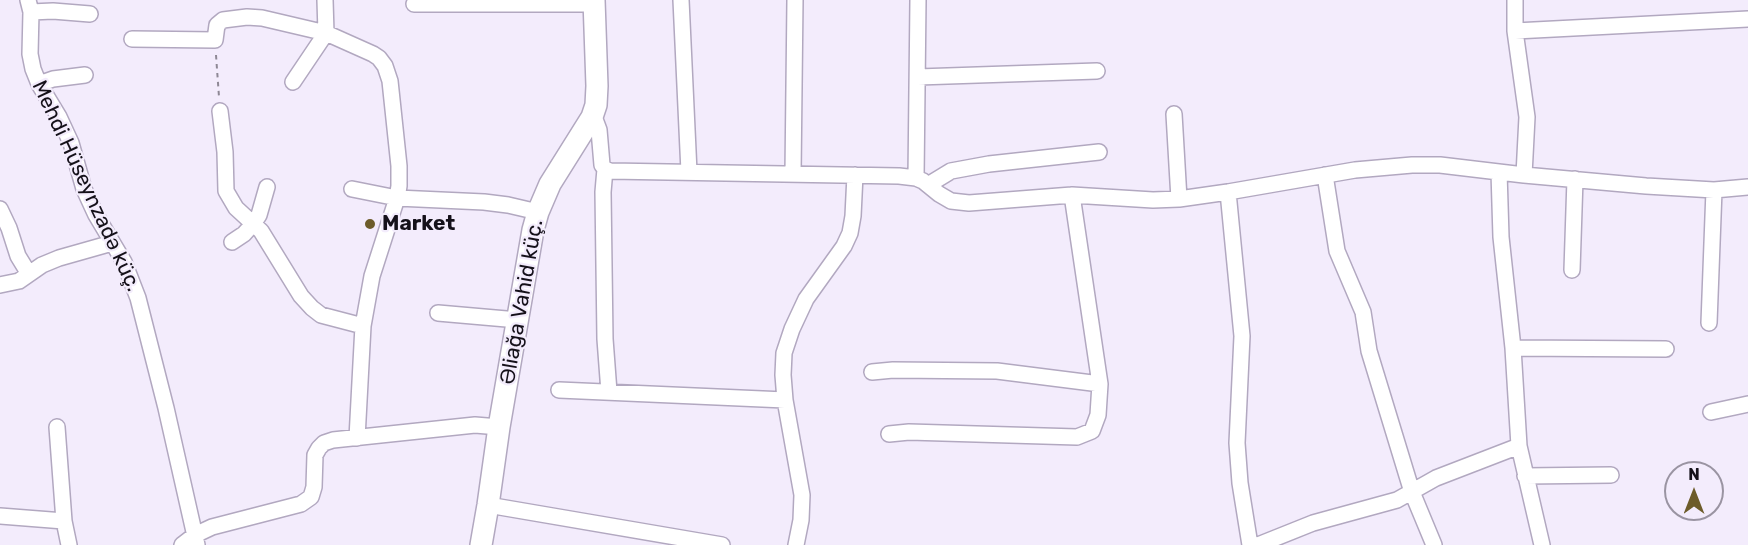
<!DOCTYPE html>
<meta charset="utf-8">
<style>
body{margin:0}
#map{position:relative;width:1748px;height:545px;overflow:hidden;background:#f3ecfc;font-family:Rubik,sans-serif}
canvas{display:block}
.north{position:absolute;left:1664px;top:461px;width:60px;height:60px;box-sizing:border-box;background:#f3ecfc;border:2px solid #9a94a2;border-radius:50%;rotate:0deg;font-size:16px;font-weight:700;line-height:24px;text-align:center;color:#15111a}
.north::after{content:'';display:block;margin:auto;width:21px;height:27px;background:#6d5c2a;clip-path:polygon(50% 0,100% 100%,50% 72%,0 100%)}
</style>
<div id="map">
<canvas width="1748" height="545"></canvas>
<div class="north">N</div>
</div>
<script>
const c = document.querySelector('canvas').getContext('2d');
c.lineJoin = 'round';
const poly = rows => new Path2D(rows.map(r => 'M' + r).join(''));
function stroke(path, color, width, dash) { c.strokeStyle = color; c.lineWidth = width; c.lineCap = dash ? 'butt' : 'round'; c.setLineDash(dash || []); c.stroke(path); }
function write(font, color, halo, rows, align = 'center') {
  c.font = font + ' Rubik,sans-serif'; c.lineWidth = 4.5; c.setLineDash([]); c.textBaseline = 'middle'; c.strokeStyle = halo; c.fillStyle = color; for (const [text, x, y, turn = 0] of rows) {
    c.save(); c.translate(x, y); c.rotate((+turn || 0) * Math.PI / 180); c.textAlign = isNaN(turn) ? turn : align; if (halo) c.strokeText(text, 0, 0); c.fillText(text, 0, 0); c.restore();
  }
}
const street = poly([
 [28,0,31,12,30,54,33,69,39,84,59,117,71,143,84,189,96,215,124,262,138,298,166,408,197,545],
 [325,0,326,33,373,54,379,58,385,66,390,81,399,166,399,186,397,198,372,276,363,326,357,438],
 [681,0,689,172],
 [1515,0,1515,31,1527,117,1524,175],
 [414,4,594,4],
 [31,12,53,11,90,14],
 [1515,31,1748,19],
 [132,39,215,40,217,25,223,20,247,17,262,18,326,33,293,82],
 [918,77,1097,71],
 [39,84,53,79,85,75],
 [220,111,225,152,226,191,236,208,261,231,301,296,312,308,321,315,363,326],
 [1174,114,1179,199],
 [592,117,596,122,599,130,602,165,605,169,610,171,899,176,916,178,923,181,939,194,951,201,969,203,1072,195,1153,200,1179,199,1228,192,1355,170,1412,165,1440,165,1524,175,1646,186,1714,190,1748,187],
 [605,169,603,192,605,339,609,392],
 [1499,172,1501,237,1513,348,1519,446,1542,545],
 [793,174,795,0],
 [1325,175,1337,251,1363,312,1369,351,1412,492,1434,545],
 [916,178,918,0],
 [928,185,951,171,989,164,1099,152],
 [352,189,397,198,484,202,508,205,538,212],
 [1228,192,1242,336,1237,443,1240,483,1250,545],
 [0,209,9,228,18,256,29,274],
 [232,242,244,234,253,224,259,215,267,187],
 [1572,270,1575,179],
 [0,285,19,281,42,265,59,258,112,243],
 [438,313,518,320],
 [1709,323,1714,190],
 [1513,348,1666,349],
 [872,372,893,370,997,371,1100,384],
 [559,390,785,400],
 [1711,412,1748,404],
 [57,427,64,521,69,545],
 [889,434,909,432,1077,437,1092,431,1098,415,1100,384,1072,195],
 [1525,476,1611,475],
 [488,505,722,545],
 [0,516,64,521],
 [182,545,195,535,212,527,301,504,311,497,314,487,315,455,319,448,324,443,333,440,475,425,499,427],
 [796,545,801,520,802,495,785,400,783,375,784,353,792,329,806,299,844,246,850,233,853,216,855,175],
 [1258,545,1313,523,1397,500,1436,478,1519,446]
]);
const secondary = poly([
 [481,545,488,505,499,427,533,230,538,212,550,184,592,117,596,105,597,86,594,0]
]);
stroke(street, '#b2a8c0', 18);
stroke(secondary, '#b2a8c0', 24);
stroke(poly([
 [216,55,219,97]
]), '#8e8895', 2, [4.5, 4.5]);
stroke(street, '#fff', 15);
stroke(secondary, '#fff', 21);
for (const [x, y, r, color] of [
 [370,224,6,"#6d5c2a"]
]) { const dot = new Path2D(); dot.arc(x, y, r, 0, 2 * Math.PI); c.fillStyle = color; c.fill(dot); stroke(dot, '#f3ecfc', 2); }
write('21px', '#15111a', '#f3ecfc', [
 ["Mehdi Hüseynzadə küç.",86,186,65],
 ["Əliağa Vahid küç.",522,302,-80]
]);
write('bold 21px', '#15111a', '#f3ecfc', [
 ["Market",382,224]
], 'left');
</script>
